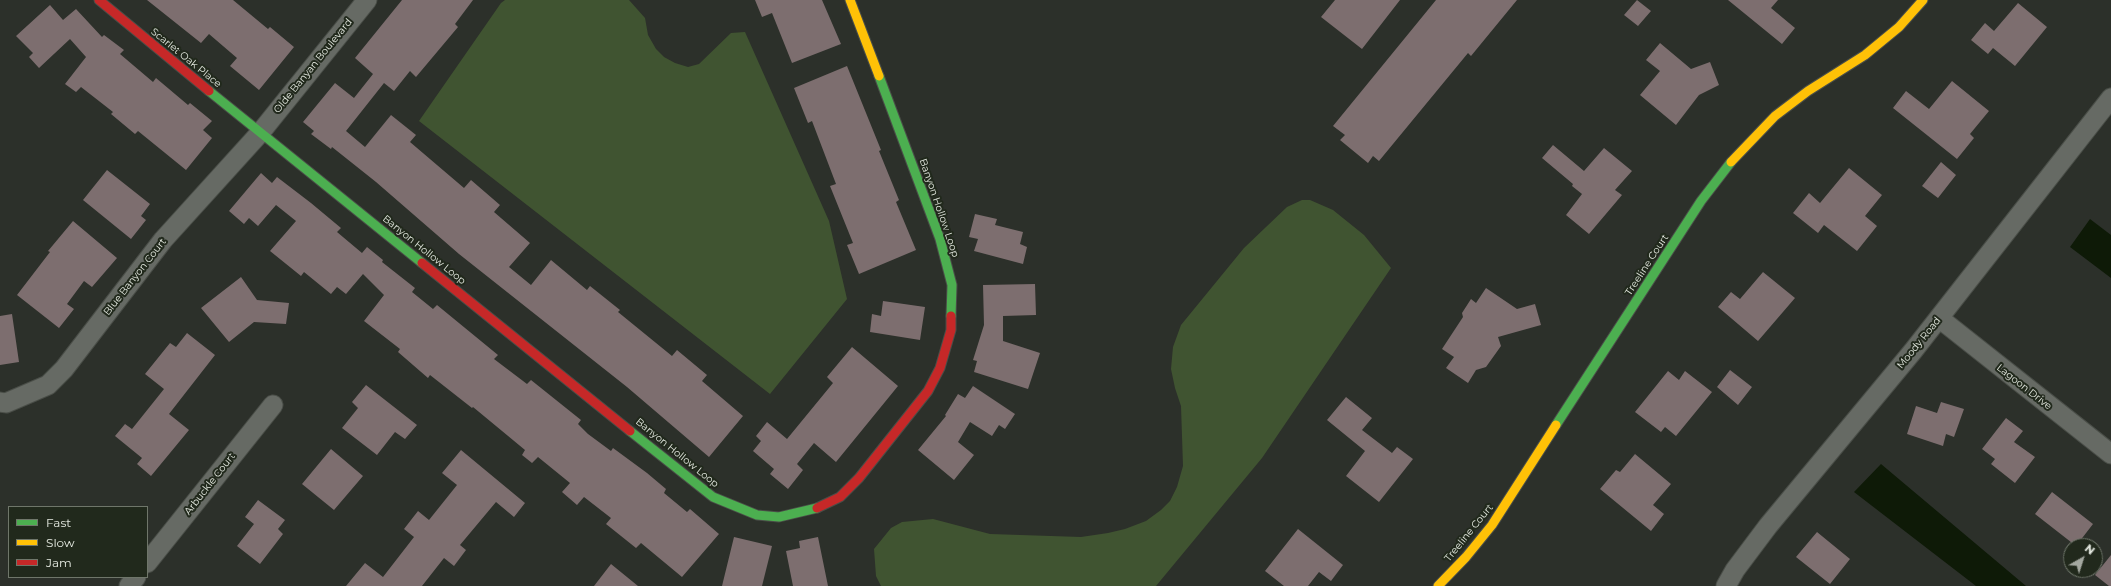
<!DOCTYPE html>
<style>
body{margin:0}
#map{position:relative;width:2111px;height:586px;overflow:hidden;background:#2c302a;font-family:Montserrat,sans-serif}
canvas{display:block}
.legend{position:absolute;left:8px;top:506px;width:140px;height:72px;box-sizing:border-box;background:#21291c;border:1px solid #6f766a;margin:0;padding:5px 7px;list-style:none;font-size:12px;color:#e4e9e0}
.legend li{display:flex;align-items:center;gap:8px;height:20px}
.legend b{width:20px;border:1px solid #6f766a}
.north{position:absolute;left:2063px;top:538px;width:40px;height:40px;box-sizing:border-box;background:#21291c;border:1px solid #6f766a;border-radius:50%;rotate:39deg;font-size:11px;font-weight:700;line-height:16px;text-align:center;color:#e4e9e0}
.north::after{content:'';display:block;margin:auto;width:14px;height:18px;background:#a4a8a0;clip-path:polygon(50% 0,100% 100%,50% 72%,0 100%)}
</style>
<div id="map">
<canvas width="2111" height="586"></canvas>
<ul class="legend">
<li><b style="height:5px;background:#4caf50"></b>Fast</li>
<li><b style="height:5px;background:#ffc107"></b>Slow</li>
<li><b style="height:5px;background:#c62828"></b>Jam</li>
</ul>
<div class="north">N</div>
</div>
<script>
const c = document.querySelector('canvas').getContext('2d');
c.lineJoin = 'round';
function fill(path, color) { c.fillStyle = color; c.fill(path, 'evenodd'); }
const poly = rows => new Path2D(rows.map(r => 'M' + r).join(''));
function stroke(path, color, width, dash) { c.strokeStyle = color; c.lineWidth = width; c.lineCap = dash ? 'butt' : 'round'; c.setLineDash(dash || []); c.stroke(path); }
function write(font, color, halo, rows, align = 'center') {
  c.font = font + ' Montserrat,sans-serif'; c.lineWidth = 4; c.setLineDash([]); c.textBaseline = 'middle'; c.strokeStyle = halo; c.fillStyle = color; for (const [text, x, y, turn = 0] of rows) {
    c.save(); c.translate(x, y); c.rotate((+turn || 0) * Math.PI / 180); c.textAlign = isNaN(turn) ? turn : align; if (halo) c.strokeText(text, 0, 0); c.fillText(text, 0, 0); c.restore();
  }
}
fill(poly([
 [505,0,629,0,645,18,648,35,656,49,664,57,675,63,688,67,699,64,731,33,745,32,829,221,847,299,770,394,419,121,501,3],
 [1302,200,1310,200,1333,210,1364,235,1391,268,1262,458,1156,586,881,586,876,576,874,549,891,528,902,522,933,519,990,534,1081,537,1108,533,1125,529,1146,521,1161,510,1170,501,1177,487,1183,466,1181,406,1175,388,1171,369,1173,347,1181,325,1244,248,1287,207]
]), '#405431');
fill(poly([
 [2090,219,2111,235,2111,278,2070,247],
 [1881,464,2026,586,1976,586,1854,492]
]), '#0e1a07');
fill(poly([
 [147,0,233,0,268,29,270,27,294,47,259,90,230,66,237,58,209,34,201,43],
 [402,0,473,0,455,24,458,27,416,77,410,71,394,91,384,83,346,131,365,147,391,115,416,135,410,142,464,188,471,180,500,205,494,212,530,243,509,267,531,285,551,260,587,290,590,286,620,310,618,312,672,356,677,350,707,375,702,381,743,416,709,457,627,387,459,254,376,182,332,147,331,149,311,134,314,131,303,122,335,83,354,98,373,74,355,58],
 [755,0,822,0,841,44,792,63,772,13,762,17],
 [1335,0,1400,0,1362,49,1321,17],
 [1436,0,1517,0,1471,56,1468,53,1379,161,1373,156,1368,163,1340,140,1345,135,1333,126],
 [1637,0,1651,11,1638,26,1624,15],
 [1728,0,1778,0,1771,8,1795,28,1782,44],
 [2018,3,2047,27,2015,66,1993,48,1988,54,1971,40,1985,23,1994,31],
 [50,5,63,20,76,9,102,37,104,35,124,50,120,54,153,82,156,78,188,105,190,103,212,121,203,130,212,138,186,170,138,131,135,134,111,114,113,112,81,87,76,92,65,84,86,57,70,39,39,68,29,57,33,53,16,36],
 [1660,43,1691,69,1710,62,1719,85,1699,95,1676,125,1640,95,1660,71,1646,60],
 [847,66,881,150,879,151,899,200,896,202,916,250,859,274,847,245,853,243,830,186,836,184,812,121,808,123,794,88],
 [1952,81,1989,111,1970,134,1974,138,1957,159,1893,108,1906,91,1929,109],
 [1553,145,1584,171,1604,148,1632,171,1615,190,1622,195,1589,234,1566,215,1582,194,1572,186,1573,184,1542,158],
 [1941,162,1956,175,1938,198,1922,186],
 [1849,168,1882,195,1865,216,1877,226,1857,251,1824,225,1818,233,1793,213,1809,193,1820,203],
 [107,170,150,204,141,216,146,220,131,239,83,200],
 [261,173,272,183,277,177,311,203,341,228,337,232,362,253,367,247,383,260,382,262,415,288,412,292,433,309,437,305,498,355,494,359,527,384,531,380,581,420,578,424,588,434,611,451,613,448,647,473,666,489,664,493,687,512,690,509,719,534,682,577,641,543,636,548,606,524,611,518,584,497,577,505,562,492,570,483,538,457,532,463,522,455,525,450,473,407,472,408,430,375,428,378,398,352,400,349,364,321,384,295,363,274,346,294,337,287,331,294,304,272,301,276,270,251,296,221,276,205,258,226,249,218,244,224,229,211],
 [975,214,997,219,995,225,1023,232,1020,244,1027,247,1023,264,974,251,978,239,969,237],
 [73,221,117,258,92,287,84,281,67,304,74,309,59,328,17,295,50,252,48,251],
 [1763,272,1795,298,1758,341,1718,307,1731,292,1740,299],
 [241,277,257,300,289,303,286,324,254,322,229,342,201,308],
 [1035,284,1036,315,1003,316,1003,341,1040,353,1028,389,974,372,977,361,973,360,984,325,983,285],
 [1486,288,1517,309,1535,304,1541,325,1498,337,1501,346,1486,367,1476,370,1468,383,1446,368,1454,357,1442,349,1463,317,1462,313,1471,299,1476,303],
 [883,301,925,307,920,340,870,332,872,314,881,316],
 [12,314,19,362,0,365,0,316],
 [187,333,215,355,169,414,189,430,151,476,137,464,142,458,115,436,125,424,132,429,164,389,145,374,170,343,176,347],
 [852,347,898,386,836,462,814,443,797,464,803,470,788,489,770,474,774,469,753,451,761,441,756,436,767,422,787,439,833,383,827,377],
 [1730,370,1752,387,1738,405,1717,387],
 [1668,371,1679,380,1685,371,1712,392,1676,436,1665,427,1661,432,1635,412],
 [366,385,417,425,405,439,395,432,377,455,342,428,358,408,352,402],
 [973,386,1015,414,1005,429,999,425,992,436,970,422,958,442,974,455,954,480,918,450,946,416,945,415,958,394,965,398],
 [1346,397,1372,418,1362,430,1392,453,1397,447,1413,459,1379,502,1346,476,1365,451,1327,420],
 [1941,402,1964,409,1954,437,1946,434,1943,446,1907,434,1916,406,1937,413],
 [2006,418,2023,431,2014,442,2035,457,2015,483,1991,464,1995,459,1982,449],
 [331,449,363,476,334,510,302,484],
 [461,450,525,503,514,517,496,502,460,545,466,550,454,566,444,558,422,586,346,586,365,563,383,577,414,537,404,529,418,511,429,520,457,485,442,473],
 [1635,454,1671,484,1653,505,1664,514,1651,531,1600,489,1616,470,1620,472],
 [2052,492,2093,524,2076,546,2035,514],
 [258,500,285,520,278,529,283,534,260,564,237,546,254,524,245,517],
 [1298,529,1343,565,1331,581,1319,572,1308,586,1284,586,1265,571],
 [1817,532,1850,559,1830,584,1796,557],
 [734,537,772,546,762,586,722,586],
 [818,537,828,586,793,586,786,551,800,548,799,541],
 [2111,555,2111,586,2109,586,2095,575],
 [611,564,638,586,594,586]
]), '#7d6e6f');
const street = poly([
 [1939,318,2111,454],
 [0,402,6,403,48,385,64,369,163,240,260,133,367,0],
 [147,563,273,405],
 [129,586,136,577],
 [1726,586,1735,570,1768,526,1913,351,2111,98]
]);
const fast = poly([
 [879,76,940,239,952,285,951,316],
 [209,91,422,263],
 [1556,425,1701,201,1731,162],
 [630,431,713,497,757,515,779,517,817,508]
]);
const slow = poly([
 [850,0,879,76],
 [1731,162,1775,116,1808,91,1865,55,1899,27,1923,0],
 [1438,586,1466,557,1492,525,1556,425]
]);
const jam = poly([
 [99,0,209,91],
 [422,263,630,431],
 [817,508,840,497,859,478,928,391,940,368,951,330,951,316]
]);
stroke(street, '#4a4e48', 21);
stroke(fast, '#4a4e48', 11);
stroke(slow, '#4a4e48', 11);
stroke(jam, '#4a4e48', 11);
stroke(street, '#666a64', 19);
stroke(fast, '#4caf50', 9);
stroke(slow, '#ffc107', 9);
stroke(jam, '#c62828', 9);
write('10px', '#e4e9e0', '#21291c', [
 ["Scarlet Oak Place",186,58,39],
 ["Olde Banyan Boulevard",313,66,-51],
 ["Banyon Hollow Loop",939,208,71],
 ["Banyon Hollow Loop",424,250,39],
 ["Treeline Court",1647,265,-57],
 ["Blue Banyon Court",135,277,-52],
 ["Moody Road",1919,343,-51],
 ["Lagoon Drive",2024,387,38],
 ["Banyon Hollow Loop",677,453,39],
 ["Arbuckle Court",210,484,-52],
 ["Treeline Court",1469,533,-51]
]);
</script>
